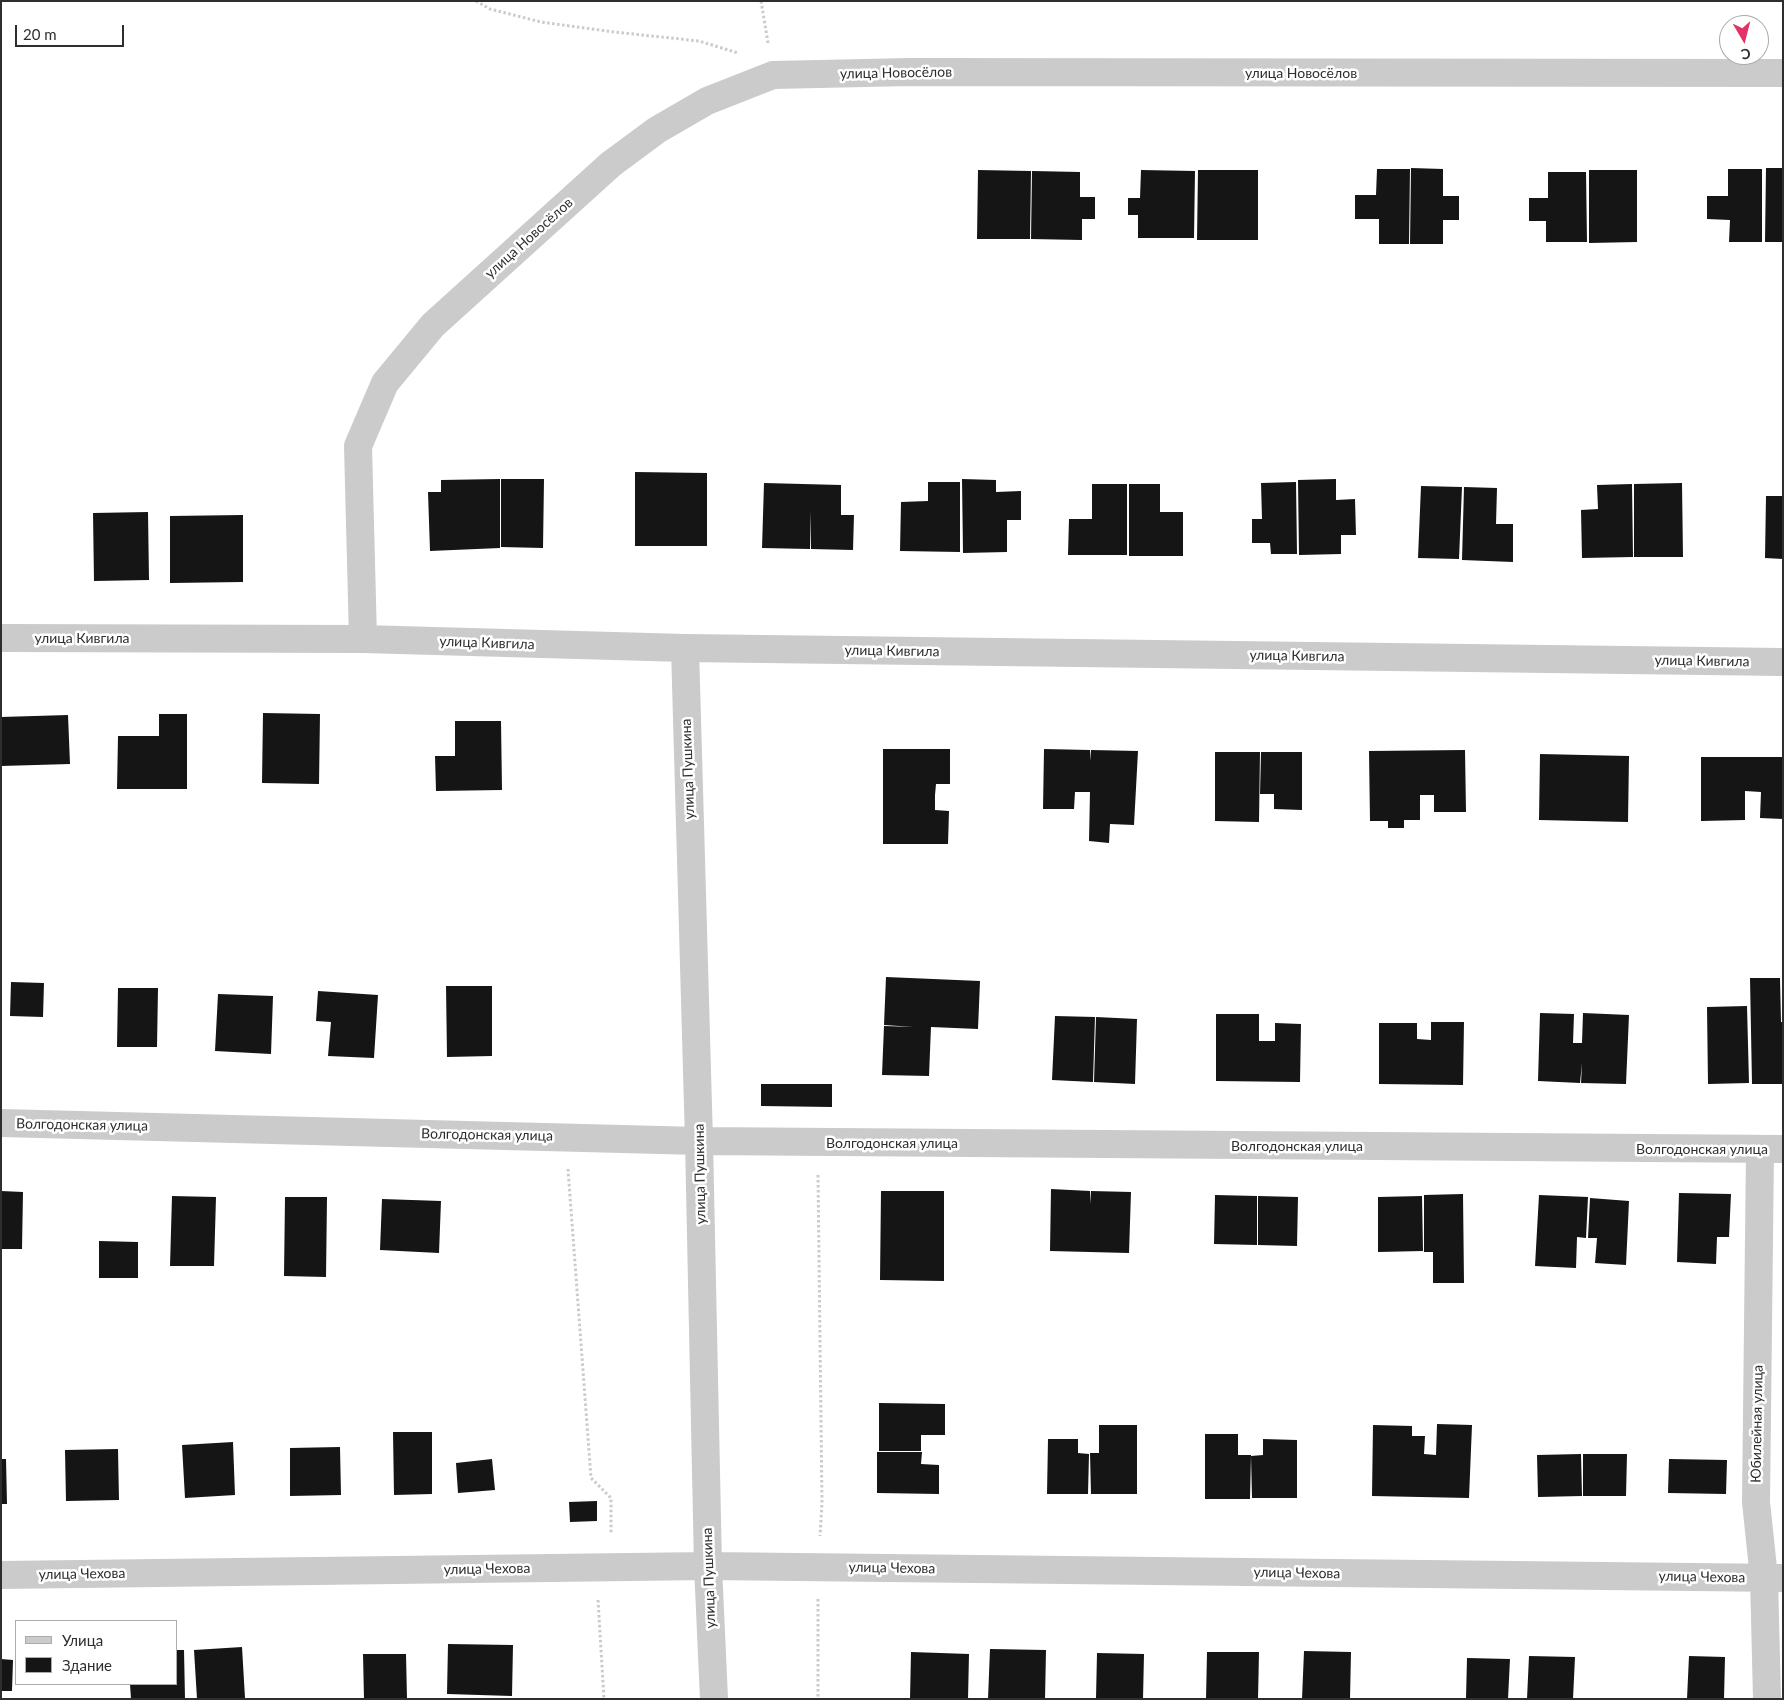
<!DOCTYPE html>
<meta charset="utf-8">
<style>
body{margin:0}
#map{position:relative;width:1784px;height:1700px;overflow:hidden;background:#fff;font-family:Lato,sans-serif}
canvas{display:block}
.frame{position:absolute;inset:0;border:2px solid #2e2e2e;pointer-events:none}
.legend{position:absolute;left:15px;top:1620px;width:162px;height:65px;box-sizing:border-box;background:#fff;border:1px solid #ababab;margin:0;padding:6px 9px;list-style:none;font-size:15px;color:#2e2e2e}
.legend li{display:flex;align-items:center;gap:10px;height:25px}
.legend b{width:25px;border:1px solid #ababab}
.north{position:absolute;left:1719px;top:15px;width:50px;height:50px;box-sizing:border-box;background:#fff;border:1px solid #ababab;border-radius:50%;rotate:172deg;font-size:14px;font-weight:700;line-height:20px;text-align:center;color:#2e2e2e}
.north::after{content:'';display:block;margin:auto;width:18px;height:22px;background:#e43166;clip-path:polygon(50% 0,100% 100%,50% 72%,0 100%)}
.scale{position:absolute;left:15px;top:25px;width:109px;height:22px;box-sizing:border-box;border:2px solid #2e2e2e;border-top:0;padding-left:6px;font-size:15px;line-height:18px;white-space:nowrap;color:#2e2e2e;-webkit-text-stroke:4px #fff;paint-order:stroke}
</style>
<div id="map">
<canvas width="1784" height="1700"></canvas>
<div class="frame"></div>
<ul class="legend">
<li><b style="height:6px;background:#cbcbcb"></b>Улица</li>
<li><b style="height:14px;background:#151515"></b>Здание</li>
</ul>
<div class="north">С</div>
<div class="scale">20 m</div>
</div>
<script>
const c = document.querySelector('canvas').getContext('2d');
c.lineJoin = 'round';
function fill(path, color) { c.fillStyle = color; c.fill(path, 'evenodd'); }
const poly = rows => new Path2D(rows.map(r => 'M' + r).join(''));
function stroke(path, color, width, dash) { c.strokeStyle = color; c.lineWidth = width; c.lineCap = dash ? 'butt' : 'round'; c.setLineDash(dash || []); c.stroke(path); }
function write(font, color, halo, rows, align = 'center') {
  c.font = font + ' Lato,sans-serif'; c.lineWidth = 5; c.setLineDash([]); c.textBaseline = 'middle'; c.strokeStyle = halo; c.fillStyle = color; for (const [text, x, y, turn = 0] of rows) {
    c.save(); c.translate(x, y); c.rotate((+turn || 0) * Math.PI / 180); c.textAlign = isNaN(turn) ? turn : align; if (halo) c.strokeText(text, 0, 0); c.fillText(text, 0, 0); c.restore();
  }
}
fill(poly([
 [1411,168,1443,169,1443,196,1459,196,1459,220,1443,220,1443,244,1410,244],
 [1766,168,1783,168,1783,242,1765,242],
 [1377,169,1410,169,1409,244,1379,244,1379,219,1355,219,1355,195,1376,195],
 [1728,169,1762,169,1762,242,1729,242,1730,220,1707,219,1707,196,1728,196],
 [978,170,1031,171,1030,239,977,239],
 [1141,170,1195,171,1194,238,1138,238,1138,215,1128,215,1128,198,1140,198],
 [1198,170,1258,170,1258,240,1197,240],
 [1589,170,1637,170,1637,242,1589,243],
 [1032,171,1080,172,1080,197,1095,197,1095,219,1082,219,1082,240,1031,239],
 [1548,172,1586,172,1587,242,1546,242,1546,221,1529,221,1529,198,1548,198],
 [635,472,707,473,707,546,635,546],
 [500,479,500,548,430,551,428,492,441,492,441,480],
 [501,479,544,479,543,548,501,547],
 [962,479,996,480,996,492,1021,491,1021,520,1007,520,1007,552,963,553],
 [1336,479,1336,500,1355,499,1356,535,1341,535,1341,554,1299,555,1298,480],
 [928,482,960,482,960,552,900,551,901,502,928,501],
 [1296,482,1297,554,1271,554,1270,543,1252,543,1252,519,1262,519,1261,483],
 [764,483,841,485,841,515,854,515,853,550,811,549,811,511,810,549,762,548],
 [1682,483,1683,557,1634,557,1634,484],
 [1092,484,1127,484,1127,555,1068,555,1069,519,1092,519],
 [1129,484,1160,484,1160,512,1183,512,1183,556,1129,556],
 [1632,484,1633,557,1582,558,1581,510,1598,509,1597,485],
 [1421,486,1462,487,1459,559,1418,558],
 [1464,487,1497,488,1496,524,1513,524,1513,562,1462,560],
 [1766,496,1783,496,1783,559,1765,558],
 [148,512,149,580,94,581,93,513],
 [243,515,243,582,170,583,170,516],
 [263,713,320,714,319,784,262,783],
 [159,714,187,714,187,789,117,789,118,736,159,736],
 [68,715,70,764,1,766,1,717],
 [455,721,501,721,502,790,436,791,435,756,455,756],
 [883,749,950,749,950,784,936,784,935,795,935,810,949,811,948,844,883,844],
 [1044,749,1090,750,1090,761,1091,750,1138,751,1134,825,1110,824,1109,843,1089,841,1090,792,1075,792,1074,809,1043,809],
 [1465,750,1466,812,1434,812,1434,795,1420,795,1420,820,1404,820,1404,828,1388,828,1388,821,1370,821,1369,751],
 [1215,752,1260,752,1259,822,1215,821],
 [1261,752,1302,752,1302,810,1274,809,1274,794,1260,794],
 [1540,754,1629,756,1628,822,1539,820],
 [1701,757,1783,757,1783,819,1760,818,1761,792,1745,791,1745,820,1701,821],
 [886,977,980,981,978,1029,931,1027,929,1076,882,1075,884,1026,914,1027,884,1025],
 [1750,978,1780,978,1781,1022,1783,1022,1783,1084,1752,1084],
 [11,982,44,983,43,1017,10,1016],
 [446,986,492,986,492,1056,447,1057],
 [118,988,158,988,157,1047,117,1047],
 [318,991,378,995,374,1058,328,1056,331,1022,316,1021],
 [218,994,273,996,271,1054,215,1051],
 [1747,1006,1749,1083,1708,1084,1707,1007],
 [1540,1013,1574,1014,1573,1043,1582,1043,1583,1013,1629,1015,1626,1084,1581,1083,1582,1063,1580,1083,1538,1081],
 [1216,1014,1259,1014,1259,1041,1275,1041,1275,1023,1301,1024,1300,1082,1216,1081],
 [1055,1016,1095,1017,1093,1082,1052,1080],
 [1096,1017,1137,1019,1135,1084,1094,1082],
 [1431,1022,1464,1022,1463,1085,1379,1084,1379,1023,1417,1023,1417,1039,1431,1040],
 [761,1084,832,1084,832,1107,761,1106],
 [1051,1189,1090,1191,1090,1204,1091,1191,1131,1192,1129,1253,1050,1251],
 [1,1191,23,1192,22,1249,1,1249],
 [881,1191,944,1191,944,1281,880,1280],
 [1679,1193,1731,1194,1729,1237,1717,1237,1716,1264,1677,1262],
 [1463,1194,1464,1283,1433,1283,1433,1252,1424,1252,1424,1195],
 [1215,1195,1257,1196,1257,1245,1214,1244],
 [1539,1195,1588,1197,1586,1238,1577,1237,1576,1268,1535,1266],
 [172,1196,216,1197,214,1266,170,1266],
 [1258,1196,1298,1197,1297,1246,1258,1245],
 [1422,1196,1423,1251,1378,1252,1378,1197],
 [285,1197,327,1197,326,1277,284,1276],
 [1590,1198,1629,1201,1626,1265,1595,1263,1597,1238,1588,1238],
 [382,1199,441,1201,439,1253,380,1250],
 [99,1241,138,1242,138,1278,99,1278],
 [879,1403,945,1404,945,1435,921,1435,921,1451,879,1451],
 [1437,1424,1472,1425,1469,1498,1372,1496,1373,1425,1412,1426,1412,1436,1425,1436,1424,1454,1436,1455],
 [1099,1425,1137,1425,1137,1494,1091,1494,1090,1453,1099,1453],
 [393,1432,432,1432,432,1494,394,1495],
 [1205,1434,1238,1434,1238,1455,1251,1455,1250,1499,1205,1499],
 [1048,1439,1078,1439,1078,1453,1089,1454,1088,1494,1047,1494],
 [1263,1439,1297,1440,1297,1498,1252,1498,1251,1456,1263,1455],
 [233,1442,235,1495,185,1498,182,1445],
 [340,1447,341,1495,290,1496,290,1448],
 [118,1449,119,1500,66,1501,65,1450],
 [877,1452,922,1452,921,1464,939,1465,939,1494,877,1493],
 [1581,1454,1582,1496,1538,1497,1537,1455],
 [1583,1454,1627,1454,1626,1496,1583,1496],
 [1,1459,6,1459,7,1504,1,1504],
 [492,1459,495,1490,458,1493,456,1463],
 [1669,1459,1727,1460,1726,1494,1668,1493],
 [597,1501,597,1521,570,1522,569,1502],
 [448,1644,513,1645,512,1696,447,1694],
 [242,1647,245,1698,197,1699,194,1650],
 [990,1649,1046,1650,1045,1699,988,1699],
 [176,1650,184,1650,185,1699,131,1699,130,1684,176,1684],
 [1304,1651,1351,1652,1350,1699,1302,1699],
 [911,1652,969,1654,968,1699,910,1699],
 [1207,1652,1259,1652,1258,1699,1206,1699],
 [1097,1653,1144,1654,1143,1699,1096,1698],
 [363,1654,406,1654,407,1699,364,1699],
 [1529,1656,1575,1657,1573,1699,1527,1699],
 [1689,1656,1725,1657,1724,1699,1687,1699],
 [1467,1658,1510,1659,1508,1699,1466,1698],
 [1,1659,13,1660,12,1691,1,1691]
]), '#151515');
stroke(poly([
 [476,1,490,9,541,22,614,32,699,41,738,53],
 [761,1,768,43],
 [568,1169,591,1478,611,1498,611,1534],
 [818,1175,822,1503,820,1536],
 [818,1599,818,1699],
 [598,1600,604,1699]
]), '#cbcbcb', 3, [2.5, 2.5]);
stroke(poly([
 [1,638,363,639,685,648,1783,662],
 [363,639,358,446,385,383,433,325,611,164,657,130,707,101,773,75,910,72,1783,73],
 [685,648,699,1141,708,1566,714,1699],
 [1,1123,699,1141,1783,1149],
 [1760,1150,1756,1502,1764,1578,1767,1699],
 [1,1575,708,1566,1783,1578]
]), '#cbcbcb', 28);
write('14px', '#2e2e2e', '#fff', [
 ["улица Новосёлов",896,73,-1],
 ["улица Новосёлов",1301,73],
 ["улица Новосёлов",529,238,-42],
 ["улица Кивгила",82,638],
 ["улица Кивгила",487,643,2],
 ["улица Кивгила",892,651,1],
 ["улица Кивгила",1297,656,1],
 ["улица Кивгила",1702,661,1],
 ["улица Пушкина",688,769,-92],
 ["Волгодонская улица",82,1125,1],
 ["Волгодонская улица",487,1135,1],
 ["Волгодонская улица",892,1143],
 ["Волгодонская улица",1297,1146],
 ["Волгодонская улица",1702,1149],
 ["улица Пушкина",700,1174,-91],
 ["Юбилейная улица",1757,1424,-89],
 ["улица Чехова",892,1568,1],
 ["улица Чехова",487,1569,-1],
 ["улица Чехова",1297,1573,1],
 ["улица Чехова",82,1574,-1],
 ["улица Чехова",1702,1577,1],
 ["улица Пушкина",709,1578,-92]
]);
</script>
